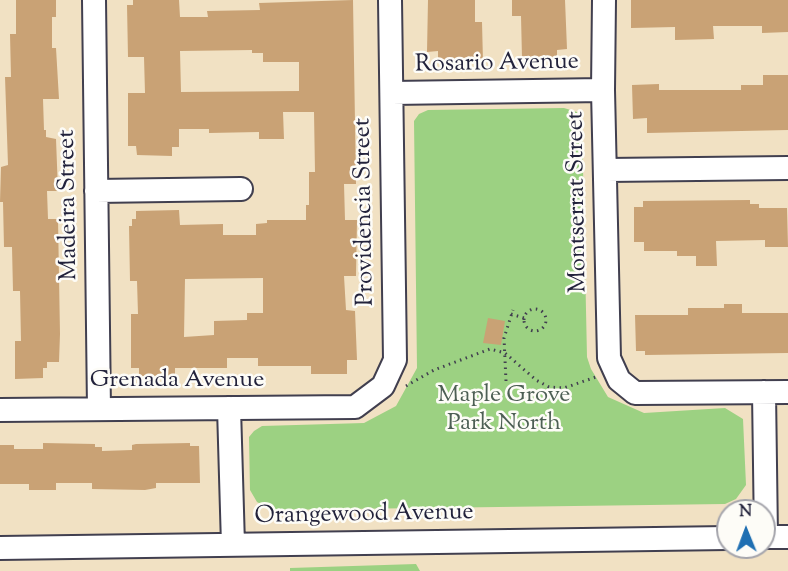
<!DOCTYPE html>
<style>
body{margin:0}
#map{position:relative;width:788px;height:571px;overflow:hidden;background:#f1e1c3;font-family:"Sorts Mill Goudy",serif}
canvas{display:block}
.north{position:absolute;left:716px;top:499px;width:60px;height:60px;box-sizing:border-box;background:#fdfcf7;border:2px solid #a5a5ac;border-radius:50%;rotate:359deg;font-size:16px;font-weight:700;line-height:24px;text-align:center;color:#22223b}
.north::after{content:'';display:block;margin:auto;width:21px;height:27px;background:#1f6fb2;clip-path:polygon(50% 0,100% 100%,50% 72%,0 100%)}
</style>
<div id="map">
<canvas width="788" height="571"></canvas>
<div class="north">N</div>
</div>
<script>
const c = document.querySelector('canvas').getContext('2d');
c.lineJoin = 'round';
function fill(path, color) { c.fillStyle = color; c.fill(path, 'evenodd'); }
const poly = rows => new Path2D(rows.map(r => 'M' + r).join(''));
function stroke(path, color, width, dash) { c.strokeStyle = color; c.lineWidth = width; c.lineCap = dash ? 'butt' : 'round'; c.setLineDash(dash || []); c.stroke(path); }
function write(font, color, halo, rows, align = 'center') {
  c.font = font + ' "Sorts Mill Goudy",serif'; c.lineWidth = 5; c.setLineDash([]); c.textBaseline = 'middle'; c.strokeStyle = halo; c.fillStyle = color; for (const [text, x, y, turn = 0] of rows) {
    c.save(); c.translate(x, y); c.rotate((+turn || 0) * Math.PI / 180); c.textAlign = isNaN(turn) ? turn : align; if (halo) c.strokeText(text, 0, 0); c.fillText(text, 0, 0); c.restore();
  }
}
fill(poly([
 [564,108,577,112,582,122,587,357,591,369,608,397,644,413,725,408,743,419,746,485,736,499,725,504,272,510,257,502,250,490,249,437,254,431,262,426,364,423,396,406,417,368,414,121,419,114,428,110],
 [416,564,420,571,290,571,290,568]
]), '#9cd182');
fill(poly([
 [16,0,56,0,56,17,52,17,52,48,56,48,59,99,43,99,44,130,46,130,46,137,56,139,58,191,47,191,48,219,58,219,60,334,59,362,47,362,47,368,43,368,43,378,15,379,15,341,21,341,20,291,13,291,12,247,4,247,3,202,0,202,1,167,8,165,5,77,11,77,10,34,16,34],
 [133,0,179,0,180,17,208,17,207,11,260,10,259,3,353,0,356,184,344,184,345,220,357,220,356,276,344,276,346,310,355,311,357,360,347,360,347,374,311,374,311,366,258,366,258,358,227,358,227,368,175,368,175,376,139,376,139,368,131,368,131,314,138,314,137,281,130,281,129,226,132,226,132,219,136,219,136,211,179,210,180,225,223,224,223,235,256,235,256,224,267,223,267,220,306,220,306,205,309,205,309,172,315,172,314,112,283,112,284,139,259,139,259,132,209,133,209,129,179,129,179,147,172,147,172,156,137,155,136,146,128,146,128,93,145,93,144,57,128,57,127,5,133,5],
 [252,50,252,53,263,53,263,62,299,62,299,91,181,92,180,51],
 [263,278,263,313,247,313,247,320,214,321,214,335,184,337,185,279],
 [428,0,475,0,475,22,482,22,483,62,438,62,438,51,427,52],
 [512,0,565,0,567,49,557,50,557,58,522,58,521,16,512,16],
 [631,0,788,0,788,32,762,33,762,26,713,26,714,39,675,40,675,27,631,28],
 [763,75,788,75,788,130,647,133,647,118,633,119,632,85,659,84,659,90,741,90,741,85,763,85],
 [750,200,750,204,759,204,759,208,787,208,788,247,765,247,765,240,716,241,717,266,696,266,696,256,677,256,677,251,644,251,644,242,634,242,634,207,643,207,643,201],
 [724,304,742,304,742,313,788,313,788,353,645,355,645,351,636,351,635,315,688,315,688,308,724,308],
 [488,318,505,321,501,345,483,343],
 [43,443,95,444,95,447,102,447,102,451,132,450,132,445,136,444,190,443,190,446,199,446,200,483,156,483,156,488,145,490,92,489,92,483,56,483,56,490,29,490,29,484,0,484,0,445,14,445,14,449,43,449]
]), '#c9a275');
const minor = poly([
 [94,0,99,409],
 [604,0,603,90,609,358,619,380,635,393,788,392],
 [392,93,603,90],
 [607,170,788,168],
 [96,191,241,189],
 [764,392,766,537],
 [229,408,233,545],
 [0,410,355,407,383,386,395,360,390,0],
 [764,537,788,537],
 [0,548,728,538]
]);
stroke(minor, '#413f4f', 26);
stroke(poly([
 '524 320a11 11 0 1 1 22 0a11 11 0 1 1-22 0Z',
 [511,314,524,318],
 [506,381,504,338,513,310],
 [406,386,434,370,490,349,505,353,536,380,549,387,564,388,596,377]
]), '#413f4f', 3, [1.5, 4.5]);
stroke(minor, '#fff', 22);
write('24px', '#22223b', '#fdfcf7', [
 ["Rosario Avenue",497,65,-1],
 ["Montserrat Street",579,202,-91],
 ["Madeira Street",70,205,-91],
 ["Providencia Street",366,212,-91],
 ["Grenada Avenue",177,382],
 ["Orangewood Avenue",364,516,-1]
]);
write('24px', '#4d5f54', '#fdfcf7', [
 ["Maple Grove",504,397],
 ["Park North",504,425]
]);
</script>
